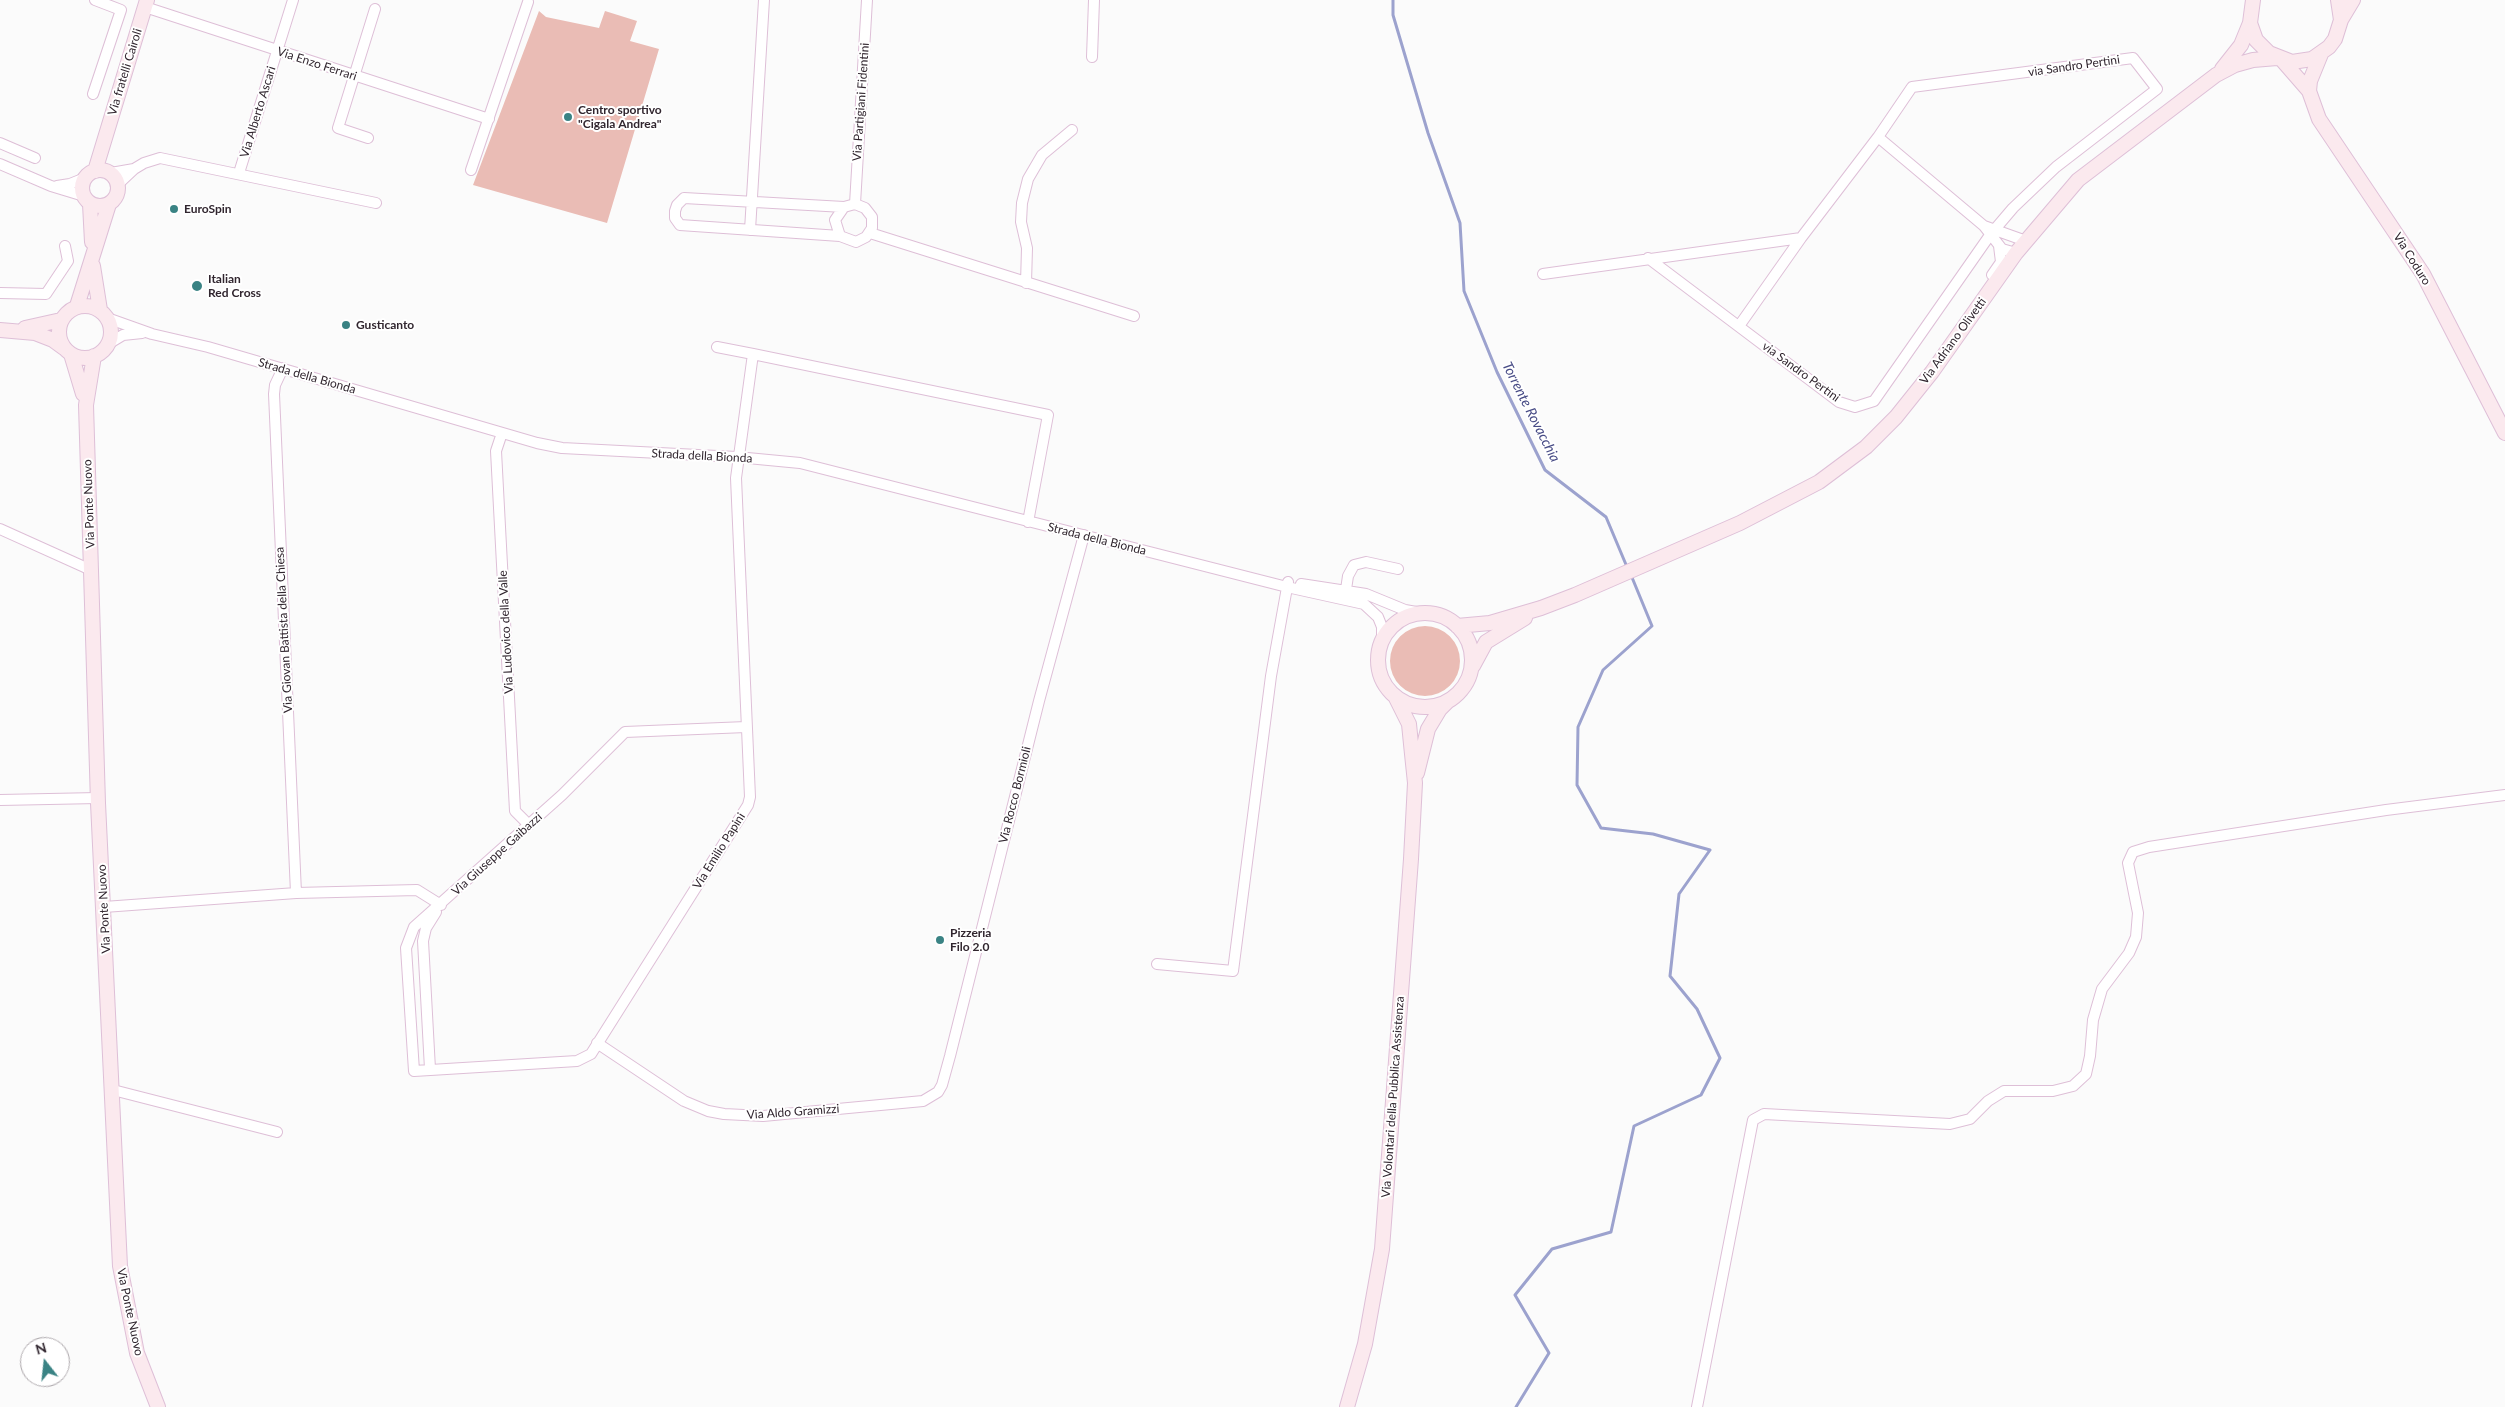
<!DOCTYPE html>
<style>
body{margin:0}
#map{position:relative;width:2505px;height:1407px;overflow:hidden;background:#fbfbfb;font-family:Lato,sans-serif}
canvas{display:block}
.north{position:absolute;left:20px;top:1337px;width:50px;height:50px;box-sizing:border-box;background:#fff;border:1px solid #ada8ac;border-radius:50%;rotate:344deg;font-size:14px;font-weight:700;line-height:20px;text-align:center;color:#31262f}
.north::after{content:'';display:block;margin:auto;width:18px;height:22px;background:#3a8384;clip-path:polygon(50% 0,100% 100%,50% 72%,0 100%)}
</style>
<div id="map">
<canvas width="2505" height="1407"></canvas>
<div class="north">N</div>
</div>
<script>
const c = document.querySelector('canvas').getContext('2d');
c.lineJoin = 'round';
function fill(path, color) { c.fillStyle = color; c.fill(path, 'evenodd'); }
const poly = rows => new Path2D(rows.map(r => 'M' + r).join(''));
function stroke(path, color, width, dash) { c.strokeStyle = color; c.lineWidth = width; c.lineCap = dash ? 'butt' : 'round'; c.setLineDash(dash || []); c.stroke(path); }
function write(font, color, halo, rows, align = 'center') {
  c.font = font + ' Lato,sans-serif'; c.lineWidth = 4; c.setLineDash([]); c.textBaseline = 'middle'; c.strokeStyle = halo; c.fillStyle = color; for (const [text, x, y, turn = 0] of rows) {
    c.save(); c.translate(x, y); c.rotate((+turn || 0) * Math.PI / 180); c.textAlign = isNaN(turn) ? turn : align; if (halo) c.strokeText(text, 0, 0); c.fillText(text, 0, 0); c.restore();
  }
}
fill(poly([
 [539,11,546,17,599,28,605,11,637,21,630,41,659,49,607,223,473,185],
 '1390 661a35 35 0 1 1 70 0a35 35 0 1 1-70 0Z'
]), '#eabcb5');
stroke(poly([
 [1393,0,1393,15,1428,133,1460,223,1464,291,1497,372,1545,470,1606,517,1627,567],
 [1516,1407,1549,1353,1515,1295,1552,1249,1611,1232,1634,1126,1701,1095,1720,1058,1697,1009,1670,976,1679,894,1710,850,1653,834,1601,828,1577,785,1578,727,1603,670,1652,626,1631,575]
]), '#9ca2ce', 3);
const street = poly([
 [145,7,489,119],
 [1092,57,1094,0],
 [93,94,121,10,95,0],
 [368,138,338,128,375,9],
 [0,143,35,158],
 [0,164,51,186,84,196],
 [471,170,528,2],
 [111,173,134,169],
 [239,173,293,0],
 [118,184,134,169,144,163,160,158,376,203],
 [57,186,70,184,85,178],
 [855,204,867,0],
 [750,230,764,0],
 [870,233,1134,316],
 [840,236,680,225,675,218,675,211,677,205,684,198,844,207,855,204,865,208,872,217,872,228,866,237,856,242,840,236,835,220,844,207],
 [2016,253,2002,249,1984,226,2026,241],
 [1648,258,1839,402,1855,407,1874,401,1990,235,2013,208,2056,167,2157,89,2133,58,1912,87,1878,137],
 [1543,274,1801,238,1878,137,1984,226],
 [1992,275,2001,262,1999,246],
 [1026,283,1027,248,1021,222,1022,203,1028,179,1042,155,1072,130],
 [0,293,46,294,68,261,65,246],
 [107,318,152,334,208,347,537,443,562,448,737,457,800,463,1287,587,1364,604,1378,617,1382,627,1382,639],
 [1739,326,1801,238],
 [108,344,123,335,142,333],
 [717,347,753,354],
 [283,368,275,385,274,394,296,893],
 [502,433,496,451,515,811,529,825],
 [0,529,91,570],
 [1301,584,1366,594,1405,610,1422,613],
 [1345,596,1348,576,1354,565,1366,562,1398,569],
 [746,727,625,732,562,795,414,927,406,948,414,1071,577,1061,591,1054,748,805,750,797,736,478,753,354,1048,415,1028,522],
 [0,800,98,798],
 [104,907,296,893,417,890,441,905],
 [1157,964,1233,971,1271,676,1288,582],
 [597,1043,684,1101,708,1111,724,1114,763,1116,923,1101,938,1092,942,1085,950,1056,1039,701,1084,535],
 [430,1069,423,941,426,928,436,912],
 [113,1090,277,1132],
 [1697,1407,1753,1120,1764,1114,1950,1124,1970,1119,1988,1101,2004,1091,2053,1091,2073,1086,2086,1074,2090,1056,2093,1020,2102,989,2129,953,2136,937,2138,913,2128,863,2133,852,2149,847,2386,810,2505,795]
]);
const secondary = poly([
 [2253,0,2250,23,2256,40,2269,53,2292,62,2312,59,2329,47,2335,39,2341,20,2338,0],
 [2341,20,2353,0],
 [2282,60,2309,91,2319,119,2423,274,2505,433],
 [2222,69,2241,45,2250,23],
 [2309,91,2310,81,2321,54],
 '82 188a18 18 0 1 1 36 0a18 18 0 1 1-36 0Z',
 [95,171,147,0],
 [90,204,92,242],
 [93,266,100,310],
 '59 332a26 26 0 1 1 52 0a26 26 0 1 1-52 0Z',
 [77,306,109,204],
 [25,328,61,320],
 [0,330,35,333,53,340,64,348],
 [71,354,83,394],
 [94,356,86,405,98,803,120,1266,137,1353,158,1407],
 '1378 660a47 47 0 1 1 94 0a47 47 0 1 1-94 0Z',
 [1457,626,1490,623,1541,608,1575,595,1740,523,1819,482,1866,447,1896,417,1932,372,2016,253,2078,180,2216,75,2235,65,2253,60,2277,58],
 [1473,666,1486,642,1525,618],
 [1417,773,1428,729,1440,709,1447,702],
 [1347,1407,1365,1344,1382,1249,1411,859,1415,783,1412,754,1409,724,1396,698]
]);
stroke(street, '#debfd7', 12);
stroke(secondary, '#debfd7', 16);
stroke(street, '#fff', 10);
stroke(secondary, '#fbe9ee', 14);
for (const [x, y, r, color] of [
 [568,117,5,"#3a8384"],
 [174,209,5,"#3a8384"],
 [197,286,6,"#3a8384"],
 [346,325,5,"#3a8384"],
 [940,940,5,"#3a8384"]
]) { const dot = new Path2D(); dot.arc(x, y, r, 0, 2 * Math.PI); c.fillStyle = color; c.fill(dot); stroke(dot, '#fff', 2); }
write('12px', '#31262f', '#fff', [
 ["Via Enzo Ferrari",317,64,18],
 ["via Sandro Pertini",2074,66,-8],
 ["Via fratelli Cairoli",125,72,-73],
 ["Via Partigiani Fidentini",861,102,-86],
 ["Via Alberto Ascari",258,112,-73],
 ["Via Coduro",2412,259,58],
 ["Via Adriano Olivetti",1953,341,-54],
 ["via Sandro Pertini",1801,372,36],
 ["Strada della Bionda",307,376,16],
 ["Strada della Bionda",702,456,3],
 ["Via Ponte Nuovo",89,504,-92],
 ["Strada della Bionda",1097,539,14],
 ["Via Giovan Battista della Chiesa",284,630,-93],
 ["Via Ludovico della Valle",506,632,-93],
 ["Via Rocco Bormioli",1015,795,-76],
 ["Via Emilio Papini",719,851,-58],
 ["Via Giuseppe Gaibazzi",497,854,-42],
 ["Via Ponte Nuovo",104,909,-93],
 ["Via Volontari della Pubblica Assistenza",1393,1097,-86],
 ["Via Aldo Gramizzi",793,1112,-4],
 ["Via Ponte Nuovo",130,1312,78]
]);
write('bold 12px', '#31262f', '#fff', [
 ["Centro sportivo",578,110],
 ["\"Cigala Andrea\"",578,124],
 ["EuroSpin",184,209],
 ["Italian",208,279],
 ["Red Cross",208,293],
 ["Gusticanto",356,325],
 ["Pizzeria",950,933],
 ["Filo 2.0",950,947]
], 'left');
write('italic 14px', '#484c86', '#fff', [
 ["Torrente Rovacchia",1531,412,63]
]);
</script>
